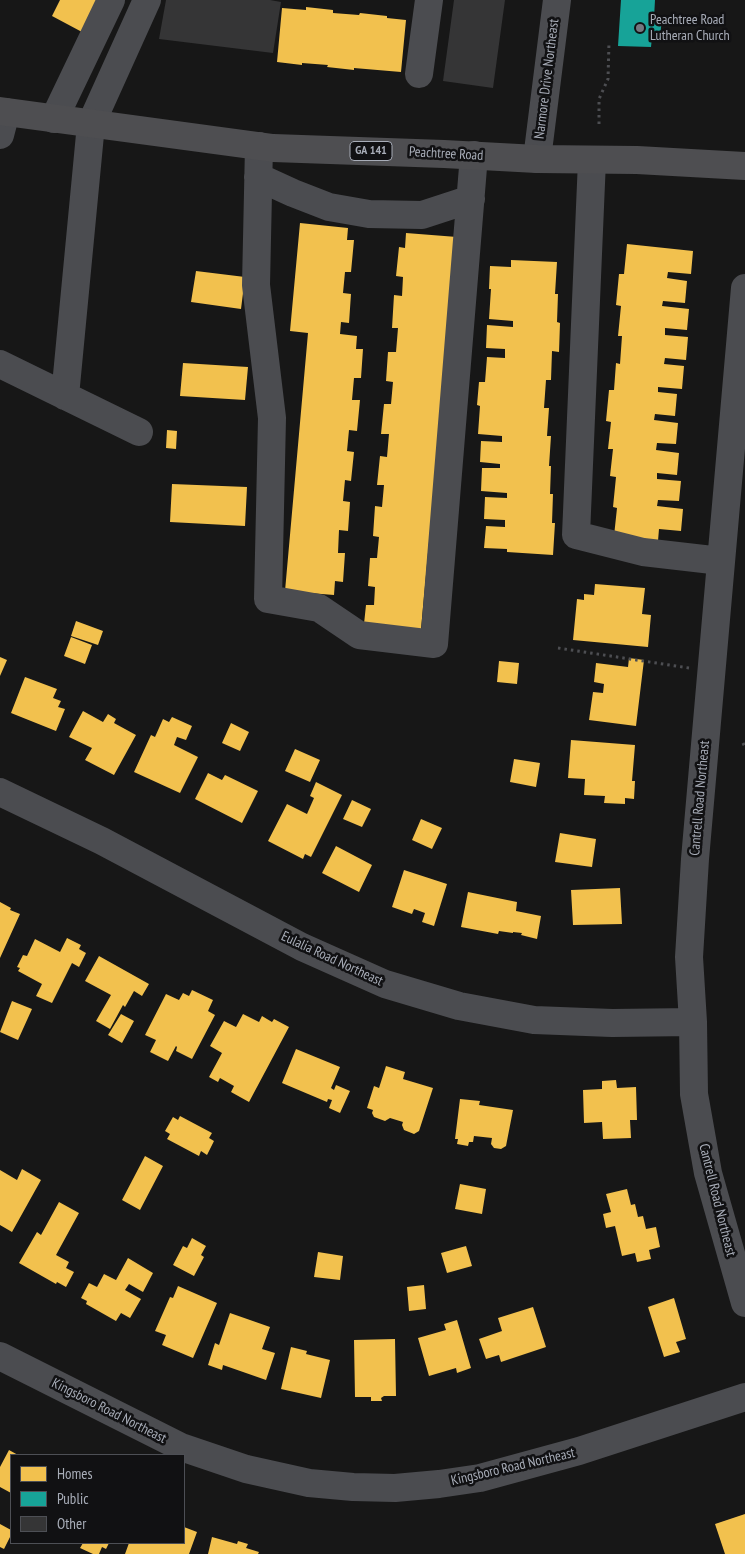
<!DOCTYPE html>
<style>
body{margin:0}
#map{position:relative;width:745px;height:1554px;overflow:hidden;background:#171717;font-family:"PT Sans Narrow",sans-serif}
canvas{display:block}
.legend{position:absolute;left:10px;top:1454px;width:175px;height:90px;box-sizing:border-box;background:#111113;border:1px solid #4d4f55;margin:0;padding:6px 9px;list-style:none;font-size:15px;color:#a8adb8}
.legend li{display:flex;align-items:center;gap:10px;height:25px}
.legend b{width:25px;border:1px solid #4d4f55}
</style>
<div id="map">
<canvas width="745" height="1554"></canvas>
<ul class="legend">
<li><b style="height:14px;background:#f2c14e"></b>Homes</li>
<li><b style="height:14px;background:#17a398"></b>Public</li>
<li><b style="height:14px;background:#353536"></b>Other</li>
</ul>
</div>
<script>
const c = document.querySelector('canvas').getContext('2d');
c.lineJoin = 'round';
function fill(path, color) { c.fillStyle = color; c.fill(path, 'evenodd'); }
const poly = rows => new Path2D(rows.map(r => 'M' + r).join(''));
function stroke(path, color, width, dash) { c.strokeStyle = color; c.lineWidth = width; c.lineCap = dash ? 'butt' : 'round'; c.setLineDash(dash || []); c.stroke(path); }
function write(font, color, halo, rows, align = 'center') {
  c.font = font + ' "PT Sans Narrow",sans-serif'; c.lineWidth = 5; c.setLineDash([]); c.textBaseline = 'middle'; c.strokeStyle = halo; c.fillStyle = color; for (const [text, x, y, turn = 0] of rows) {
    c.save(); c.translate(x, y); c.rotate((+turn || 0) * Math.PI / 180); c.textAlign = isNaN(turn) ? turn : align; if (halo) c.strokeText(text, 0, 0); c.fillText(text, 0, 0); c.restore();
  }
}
fill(poly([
 [60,0,98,0,82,32,52,16],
 [306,7,333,10,333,13,359,15,360,13,387,16,387,18,406,20,401,72,354,68,354,70,327,67,328,65,302,63,302,65,277,62,282,8,306,10],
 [300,223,348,228,347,240,354,240,351,272,345,272,343,293,351,294,349,323,341,322,340,334,357,336,356,349,363,349,361,378,354,378,352,400,360,400,357,431,349,430,347,451,354,452,351,481,345,480,343,501,350,502,348,531,339,530,338,553,345,553,343,582,335,581,334,595,285,591,308,333,290,331],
 [406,233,457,237,421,629,364,624,366,605,374,605,375,587,368,586,370,558,377,558,379,537,373,536,375,506,382,507,384,485,377,485,380,456,387,457,389,434,381,434,384,404,391,404,393,382,386,381,388,352,396,352,398,328,392,328,394,295,402,296,403,277,396,276,399,247,405,248],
 [627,244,693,251,691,274,668,272,667,278,687,281,685,303,663,301,662,306,689,309,687,330,665,328,665,335,688,337,686,360,665,358,664,364,684,366,682,389,658,387,658,392,677,394,675,416,655,414,654,420,678,423,676,444,657,443,656,450,679,453,677,475,657,473,657,479,681,481,679,501,658,500,657,506,683,509,681,531,659,529,658,541,614,536,617,508,613,507,616,477,610,476,613,449,608,449,611,422,606,421,609,390,614,390,616,363,620,364,622,336,618,336,621,306,616,305,619,274,624,274],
 [511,260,557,262,555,294,558,294,557,322,560,323,559,352,552,351,551,380,546,380,544,408,549,408,547,436,551,436,549,466,551,466,550,494,553,494,552,523,555,523,553,555,507,552,507,549,484,548,486,526,505,527,505,520,484,519,485,497,507,498,507,493,481,491,482,468,500,468,500,464,480,462,481,441,502,442,502,436,478,434,480,406,477,405,479,382,485,382,487,357,505,358,505,349,486,348,487,325,513,327,513,321,489,319,491,289,489,289,490,266,511,267],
 [196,271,245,277,241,309,191,302],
 [183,363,248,367,245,400,180,396],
 [167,430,177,431,176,449,166,448],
 [172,484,247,487,245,526,170,522],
 [595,584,645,588,642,614,651,615,648,647,573,640,577,599,584,600,584,594,594,595],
 [76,621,103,631,98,645,71,636],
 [71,637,92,645,85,664,64,656],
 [0,657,7,660,0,676],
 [629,658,644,660,636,726,589,720,593,692,603,693,604,684,594,682,596,663,628,667],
 [499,661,519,663,517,684,497,682],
 [25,677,57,689,53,698,61,701,58,707,65,709,56,731,11,713],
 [83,711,103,722,108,714,116,719,114,723,136,735,114,775,85,760,92,748,69,737],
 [172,717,192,726,186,740,177,737,174,745,198,757,180,793,134,772,151,735,155,737,163,719,169,722],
 [231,723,249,732,240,751,222,743],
 [571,740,635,745,632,781,635,781,634,799,625,798,625,804,604,803,605,796,584,795,585,779,568,778],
 [295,749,320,760,310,782,285,771],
 [514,759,540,763,536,787,510,782],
 [208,773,222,780,225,775,258,791,242,823,195,799],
 [316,782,342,795,311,857,305,854,303,859,268,841,287,804,307,814,314,798,310,796],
 [352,800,371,809,362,827,343,819],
 [421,819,442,828,432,849,412,840],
 [560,833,596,839,592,867,555,862],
 [336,846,372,865,359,892,322,873],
 [404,870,447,884,434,926,422,922,425,913,414,909,412,914,392,907],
 [620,888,622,924,573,925,571,890],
 [468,892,517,902,516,911,541,916,537,939,521,935,522,933,513,932,513,933,499,931,498,934,461,927],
 [0,902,11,908,10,910,20,914,0,958],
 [67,938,81,945,79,949,86,953,79,967,72,963,52,1003,36,996,42,984,18,971,20,968,17,967,23,955,27,956,35,939,60,952],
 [99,956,149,984,142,996,134,991,125,1007,123,1005,110,1029,96,1021,111,995,85,981],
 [192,990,213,1000,208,1011,215,1015,192,1059,176,1051,177,1047,176,1046,168,1061,150,1052,156,1040,145,1035,166,994,179,1000,183,993,189,996],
 [12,1001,32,1009,18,1040,0,1032],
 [121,1014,134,1021,122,1043,108,1035],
 [243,1014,259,1022,262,1016,272,1022,274,1019,289,1027,249,1102,231,1092,234,1086,220,1078,218,1082,209,1077,222,1053,210,1046,224,1021,236,1027],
 [296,1049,340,1067,331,1088,334,1090,336,1085,350,1091,340,1113,329,1108,332,1100,328,1099,327,1102,282,1083],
 [386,1066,405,1072,403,1079,433,1088,419,1131,414,1134,404,1130,402,1125,403,1122,390,1118,385,1121,374,1117,372,1113,373,1110,367,1108,374,1086,379,1088],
 [616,1080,617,1088,636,1087,637,1120,630,1120,631,1138,603,1139,602,1122,584,1123,583,1090,602,1089,602,1081],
 [460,1099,480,1101,479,1105,513,1110,506,1146,501,1149,494,1148,491,1144,492,1138,474,1136,473,1142,469,1142,468,1146,457,1144,458,1139,455,1139],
 [180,1116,212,1133,209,1138,214,1141,207,1155,201,1151,199,1156,167,1139,170,1134,165,1131,173,1117,178,1120],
 [145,1156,163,1166,140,1210,122,1200],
 [22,1169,41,1180,12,1232,0,1225,0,1170,17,1180],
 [460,1184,486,1189,482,1214,455,1209],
 [627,1189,631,1205,635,1204,638,1217,643,1216,646,1229,656,1227,660,1247,649,1250,651,1259,637,1262,635,1253,622,1256,615,1226,606,1228,603,1214,611,1212,606,1194],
 [59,1202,79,1213,56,1255,69,1262,66,1268,74,1272,66,1287,57,1282,56,1284,19,1263,37,1232,41,1235],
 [192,1238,206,1246,201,1255,204,1257,194,1276,173,1265,183,1246,187,1248],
 [466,1246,472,1266,447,1273,441,1253],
 [318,1252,343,1256,340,1280,314,1277],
 [128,1258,153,1273,143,1292,129,1284,125,1290,141,1299,130,1318,121,1313,116,1321,86,1304,87,1301,81,1298,89,1283,97,1287,104,1274,116,1280],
 [424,1285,426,1309,409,1311,407,1287],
 [178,1286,217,1303,193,1358,162,1345,166,1335,155,1331,170,1297,173,1298],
 [674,1298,686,1339,676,1342,680,1352,664,1357,648,1307],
 [533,1307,546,1347,501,1362,499,1355,486,1359,479,1339,502,1331,498,1318],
 [230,1313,270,1327,262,1349,275,1353,266,1380,223,1365,222,1370,208,1365,215,1343,219,1345],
 [457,1320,471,1368,457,1373,456,1368,429,1376,418,1338,446,1330,444,1324],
 [395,1339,396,1396,384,1396,381,1398,382,1401,371,1401,371,1397,355,1397,354,1340],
 [291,1347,307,1351,306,1354,330,1360,321,1398,281,1389],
 [9,1450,18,1455,11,1455,11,1493,0,1487,0,1467],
 [745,1514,745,1554,725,1554,715,1524],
 [0,1524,11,1530,11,1535,4,1549,0,1547],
 [184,1527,197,1532,189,1554,125,1554,129,1543,184,1543],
 [212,1537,237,1544,238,1541,248,1544,246,1548,259,1552,258,1554,208,1554],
 [83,1543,109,1543,106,1549,102,1547,99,1554,93,1554,80,1548]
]), '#f2c14e');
fill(poly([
 [621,0,655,0,654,18,662,18,660,37,652,37,651,47,618,46]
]), '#17a398');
fill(poly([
 [166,0,270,0,281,2,273,53,159,39],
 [454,0,505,0,493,88,443,81]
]), '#353536');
stroke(poly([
 [599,124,599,99,608,79,609,42],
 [558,648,689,668],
 [743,743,745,747]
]), '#4d4e52', 3, [2.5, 4]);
stroke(poly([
 [419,74,429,0],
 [54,119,111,0],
 [0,135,6,112],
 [259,146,256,285,272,418,268,599,319,608,359,635,434,644,474,155],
 [537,159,557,0],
 [592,160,576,535,643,552,721,561],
 [258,177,293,193,329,207,369,214,422,215,471,199],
 [745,288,695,859,689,957,693,1022,694,1094,708,1173,745,1303],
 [0,364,139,432],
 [65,396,91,124,147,0],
 [0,792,102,841,302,947,385,984,459,1006,534,1020,612,1023,693,1022],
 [0,1356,181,1447,246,1469,309,1483,353,1487,395,1488,439,1484,480,1478,579,1451,745,1397]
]), '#4b4c50', 28);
stroke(poly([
 [0,111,273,148,444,154,537,159,637,160,745,166]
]), '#4e4e51', 28);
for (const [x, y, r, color] of [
 [640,28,5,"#757880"]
]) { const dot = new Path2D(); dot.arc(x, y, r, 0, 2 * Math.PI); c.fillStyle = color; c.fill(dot); stroke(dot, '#111113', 2); }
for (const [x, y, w] of [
 [371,151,42]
]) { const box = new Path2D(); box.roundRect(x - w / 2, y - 9.5, w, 19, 4); c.fillStyle = '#111113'; c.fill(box); stroke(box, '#a8adb8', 1); }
write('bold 12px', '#a8adb8', null, [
 ["GA 141",371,151]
]);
write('14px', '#a8adb8', '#111113', [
 ["Peachtree Road",650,20],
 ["Lutheran Church",650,36]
], 'left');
write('14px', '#a8adb8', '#111113', [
 ["Narmore Drive Northeast",547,79,-83],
 ["Peachtree Road",446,154,3],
 ["Cantrell Road Northeast",700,798,-85],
 ["Eulalia Road Northeast",332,959,25],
 ["Cantrell Road Northeast",717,1200,76],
 ["Kingsboro Road Northeast",109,1411,27],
 ["Kingsboro Road Northeast",513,1467,-13]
]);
</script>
